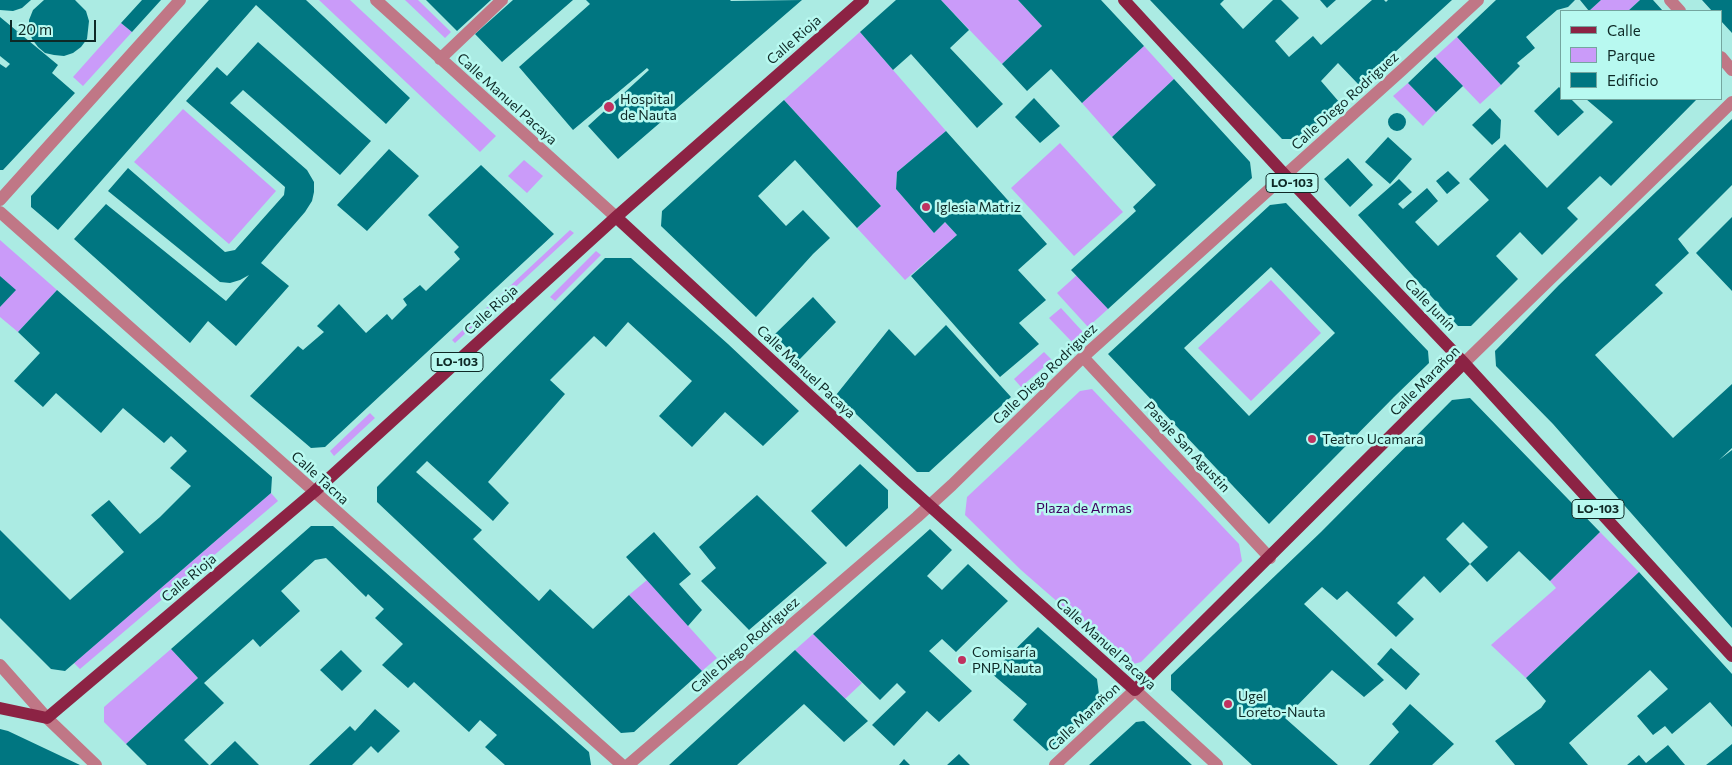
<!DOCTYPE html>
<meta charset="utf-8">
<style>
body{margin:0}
#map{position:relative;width:1732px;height:765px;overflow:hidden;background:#abebe3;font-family:Commissioner,sans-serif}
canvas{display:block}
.legend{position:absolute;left:1560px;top:10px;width:162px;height:90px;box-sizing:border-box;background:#b8f9f0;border:1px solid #74a69f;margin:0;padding:6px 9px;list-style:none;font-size:15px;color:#0e2926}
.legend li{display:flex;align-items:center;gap:10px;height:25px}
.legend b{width:25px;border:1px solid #74a69f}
.scale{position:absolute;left:10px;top:20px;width:86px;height:22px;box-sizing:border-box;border:2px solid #0e2926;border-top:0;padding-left:6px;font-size:15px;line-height:18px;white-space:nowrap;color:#0e2926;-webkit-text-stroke:4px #b8f9f0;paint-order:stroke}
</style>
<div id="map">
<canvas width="1732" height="765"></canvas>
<ul class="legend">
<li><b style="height:6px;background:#8c2344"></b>Calle</li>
<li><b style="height:14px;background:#ca9bf9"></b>Parque</li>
<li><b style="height:14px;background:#007681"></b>Edificio</li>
</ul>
<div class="scale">20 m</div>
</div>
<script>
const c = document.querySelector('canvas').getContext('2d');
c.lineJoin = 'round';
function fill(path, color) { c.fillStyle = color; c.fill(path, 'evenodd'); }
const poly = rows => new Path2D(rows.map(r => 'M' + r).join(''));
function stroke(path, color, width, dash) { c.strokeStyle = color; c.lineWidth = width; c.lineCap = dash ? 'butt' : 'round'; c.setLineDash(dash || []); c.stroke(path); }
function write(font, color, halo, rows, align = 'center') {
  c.font = font + ' Commissioner,sans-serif'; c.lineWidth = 5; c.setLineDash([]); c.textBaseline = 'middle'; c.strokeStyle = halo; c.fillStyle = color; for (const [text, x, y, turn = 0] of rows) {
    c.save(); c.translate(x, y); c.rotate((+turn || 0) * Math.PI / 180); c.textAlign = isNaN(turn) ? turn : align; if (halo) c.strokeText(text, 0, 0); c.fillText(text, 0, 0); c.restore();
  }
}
fill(poly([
 [319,0,350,0,496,136,480,152],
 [405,0,418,0,451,32,445,38],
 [941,0,1018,0,1042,26,1002,64],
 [1601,0,1640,0,1628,11,1589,11],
 [121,23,132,32,83,86,73,77],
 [860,32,946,131,897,172,896,189,934,233,945,222,957,235,905,280,857,228,881,206,784,100],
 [1457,37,1501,85,1480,104,1435,57],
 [1144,46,1174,79,1112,137,1082,103],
 [1408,83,1436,112,1423,126,1393,96],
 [183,109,276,191,229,244,134,162],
 [1060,143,1123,212,1074,256,1011,188],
 [524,160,543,176,527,193,508,176],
 [570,230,574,233,455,343,452,340],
 [0,240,57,290,18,332,0,317,0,307,15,290,0,276],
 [596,251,601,255,555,301,550,297],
 [1077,275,1108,309,1088,327,1057,293],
 [1271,280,1321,333,1251,401,1198,348],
 [1061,308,1083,332,1072,342,1049,318],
 [1044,352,1052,360,1021,387,1014,379],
 [1092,389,1239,544,1242,561,1141,662,1130,665,1021,570,965,515,967,497,1080,391],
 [370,413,375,418,334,456,330,451],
 [271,493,278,501,80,669,74,663],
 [1600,532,1639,572,1526,678,1491,645,1556,588,1550,581],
 [647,580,717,658,702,671,629,595],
 [813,634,862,683,845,699,795,650],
 [171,649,198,678,126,744,104,722,104,707]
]), '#ca9bf9');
fill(poly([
 [0,0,31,0,22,8,13,11,0,10],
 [44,0,75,0,86,11,89,21,87,39,81,47,73,53,64,56,54,55,45,53,38,47,32,39,29,30,29,20,33,10],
 [142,0,161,0,132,32,121,23],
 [209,0,306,0,410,98,386,124,256,5,58,230,31,207,31,196],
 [426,0,491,0,457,31],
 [513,0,573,0,502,62,475,34],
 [586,0,730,0,731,1,802,0,618,159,588,126,649,70,647,68,573,130,519,67,590,4],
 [896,0,941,0,969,30,950,48,1003,104,977,128,911,54,893,70,860,32],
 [1018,0,1101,0,1144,46,1082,103,1051,69,1027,91,1002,64,1042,26],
 [1150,0,1224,0,1220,4,1243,29,1273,0,1281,0,1299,18,1275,41,1289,57,1313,36,1321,45,1372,0,1384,0,1386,2,1388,0,1452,0,1359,85,1338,63,1321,81,1340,103,1300,139,1282,139],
 [1320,0,1336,0,1327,8],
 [1496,0,1575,0,1568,7,1557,10,1526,37,1535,48,1517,63,1520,66,1501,85,1457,37],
 [1580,0,1601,0,1589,11],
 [1640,0,1653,0,1663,11,1628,11],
 [1702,0,1732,0,1732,33,1721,21,1721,11,1712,11],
 [0,17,58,65,52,73,75,93,3,170,0,170,0,64,6,68,10,64,0,56],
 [258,42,371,141,340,175,243,90,230,103,307,170,314,182,314,192,312,201,305,212,261,263,289,286,236,346,208,321,190,343,74,239,106,204,226,301,249,275,240,280,230,283,220,282,108,191,128,168,225,252,235,250,284,195,285,187,186,101,217,67,227,76],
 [1435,57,1463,86,1436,112,1408,83],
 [1174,79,1250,162,1252,178,1108,309,1071,270,1136,211,1133,207,1156,185,1112,137],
 [1559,87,1561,89,1561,99,1571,99,1584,112,1558,136,1534,111],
 [1034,98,1060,126,1040,143,1015,117],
 [1586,99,1697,99,1611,186,1600,176,1567,208,1578,219,1542,255,1520,232,1496,256,1518,279,1471,326,1458,326,1358,215,1399,179,1412,192,1398,204,1403,209,1427,188,1438,201,1415,222,1438,246,1489,200,1469,179,1505,144,1547,188,1613,122],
 [784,100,881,206,857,228,795,160,758,196,786,226,803,210,830,238,813,254,756,317,661,226,662,211],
 [1490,108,1501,120,1500,138,1492,145,1472,125],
 '1388 122a9 9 0 1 1 18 0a9 9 0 1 1-18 0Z',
 [1732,119,1732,185,1678,239,1689,253,1655,285,1663,293,1595,355,1673,438,1732,384,1732,448,1719,460,1732,450,1732,628,1553,424,1496,366,1495,351,1559,285],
 [946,131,1047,244,1018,270,1046,300,1019,323,1039,344,1000,377,911,276,957,235,945,222,934,233,896,189,897,172],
 [1388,137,1412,159,1390,184,1365,162],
 [389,149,419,176,367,231,337,205],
 [1348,158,1373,185,1350,207,1324,179],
 [481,165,554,234,325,447,311,448,250,396,298,346,303,350,324,332,317,326,339,304,366,333,387,314,392,320,407,305,403,299,420,285,426,291,460,259,454,252,459,247,428,215],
 [1448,171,1460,183,1447,194,1436,181],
 [1286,203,1428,351,1429,363,1394,397,1269,524,1108,354,1270,205],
 [1271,267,1335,333,1249,416,1184,348],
 [1732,217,1732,291,1696,253],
 [605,258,631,258,728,344,799,411,763,446,725,412,692,447,659,416,692,381,628,322,606,347,594,336,550,380,565,394,488,482,509,503,493,521,427,461,416,472,482,530,473,539,539,601,550,589,593,629,629,595,702,671,634,732,621,733,377,502,377,487],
 [0,276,16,290,0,307],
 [57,290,272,477,271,493,65,671,51,669,0,618,0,530,70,600,124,552,91,515,109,500,140,534,160,517,191,486,170,468,187,451,171,436,164,443,123,408,101,433,56,393,43,407,14,381,40,353,18,332],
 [813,297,836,322,799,360,774,335],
 [946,325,1011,397,929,472,917,472,836,395,889,329,915,356],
 [1470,398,1600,532,1550,581,1519,551,1487,582,1470,564,1488,547,1463,522,1446,539,1470,564,1440,593,1424,576,1397,603,1414,619,1396,637,1347,591,1337,600,1322,587,1304,604,1384,680,1364,697,1332,670,1285,718,1338,765,1252,765,1171,690,1171,675,1321,532,1452,400],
 [860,464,888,490,888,508,846,547,811,511],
 [757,495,827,563,749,630,701,581,716,568,699,547],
 [311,526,333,526,589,752,591,765,505,765,485,747,497,735,480,720,469,732,414,682,408,688,382,665,403,644,375,618,384,609,368,594,366,597,326,558,315,560,281,591,300,611,260,647,253,639,204,683,224,703,184,740,209,765,147,765,126,744,198,678,171,649],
 [930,529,952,550,927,576,942,590,968,564,1008,601,956,652,942,639,929,651,972,691,939,722,927,711,894,746,872,725,906,692,897,683,880,700,813,634],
 [654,532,691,574,679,584,702,610,688,626,626,557],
 [1639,572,1732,674,1732,727,1710,702,1672,734,1665,726,1653,735,1637,716,1668,689,1650,670,1569,743,1588,765,1515,765,1495,741,1541,708,1546,701,1526,678],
 [1038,627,1097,679,1100,702,1047,751,1013,720,1027,704,991,673],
 [1391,648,1420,674,1406,690,1377,664],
 [341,650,362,671,342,691,320,670],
 [795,650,868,721,844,742,804,704,737,765,669,765],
 [1410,704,1454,744,1432,765,1369,765,1399,732,1392,724],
 [375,709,400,731,378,753,371,746,352,765,309,765,350,726,355,731],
 [1144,721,1192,765,1089,765,1136,722],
 [0,729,8,731,80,765,0,765],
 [235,741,259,765,210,765],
 [1732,744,1732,765,1706,765,1715,758],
 [1668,745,1685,765,1627,765,1639,755,1646,763],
 [959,754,970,765,947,765],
 [904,759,910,765,899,765]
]), '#007681');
stroke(poly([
 [376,0,616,217],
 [1670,0,1680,11],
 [1721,57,1732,70],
 [440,59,502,0],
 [0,200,180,0],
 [0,212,622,765],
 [1083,357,1270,558],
 [1464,363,1732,102],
 [0,665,47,718,96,765],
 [628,765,917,517,952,485,1083,357,1402,70,1478,0],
 [1055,765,1135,690,1217,765]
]), '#c07786', 12);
stroke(poly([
 [1124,0,1285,175,1464,363,1732,656],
 [616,217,901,480,1135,690,1464,363],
 [0,708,47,718,314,492,616,217,863,0]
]), '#8c2344', 12);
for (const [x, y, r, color] of [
 [609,107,6,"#c03260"],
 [926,207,5,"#c03260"],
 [1312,439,5,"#c03260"],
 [962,660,5,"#c03260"],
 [1228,704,5,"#c03260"]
]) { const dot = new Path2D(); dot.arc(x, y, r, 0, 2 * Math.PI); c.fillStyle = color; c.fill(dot); stroke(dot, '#b8f9f0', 2); }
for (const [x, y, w] of [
 [1292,183,52],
 [457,362,52],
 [1598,509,52]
]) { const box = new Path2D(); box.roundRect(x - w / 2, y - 9.5, w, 19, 4); c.fillStyle = '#b8f9f0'; c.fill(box); stroke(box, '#0e2926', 1); }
write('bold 12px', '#0e2926', null, [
 ["LO-103",1292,183],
 ["LO-103",457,362],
 ["LO-103",1598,509]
]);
write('14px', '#0e2926', '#b8f9f0', [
 ["Calle Rioja",794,40,-41],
 ["Calle Manuel Pacaya",507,99,42],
 ["Calle Diego Rodriguez",1345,101,-42],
 ["Calle Junín",1430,305,46],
 ["Calle Rioja",491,310,-42],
 ["Calle Manuel Pacaya",806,372,43],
 ["Calle Diego Rodriguez",1045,374,-44],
 ["Calle Marañon",1425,381,-45],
 ["Pasaje San Agustin",1187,447,47],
 ["Calle Tacna",320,478,42],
 ["Calle Rioja",189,578,-40],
 ["Calle Manuel Pacaya",1106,644,42],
 ["Calle Diego Rodriguez",745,645,-41],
 ["Calle Marañon",1084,717,-43]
]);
write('14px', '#0e2926', '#b8f9f0', [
 ["Hospital",620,99],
 ["de Nauta",620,115],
 ["Iglesia Matriz",936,207],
 ["Teatro Ucamara",1322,439],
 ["Comisaría",972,652],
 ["PNP Nauta",972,668],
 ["Ugel",1238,696],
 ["Loreto-Nauta",1238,712]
], 'left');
write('14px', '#3c025f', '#b8f9f0', [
 ["Plaza de Armas",1084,508]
]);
</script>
